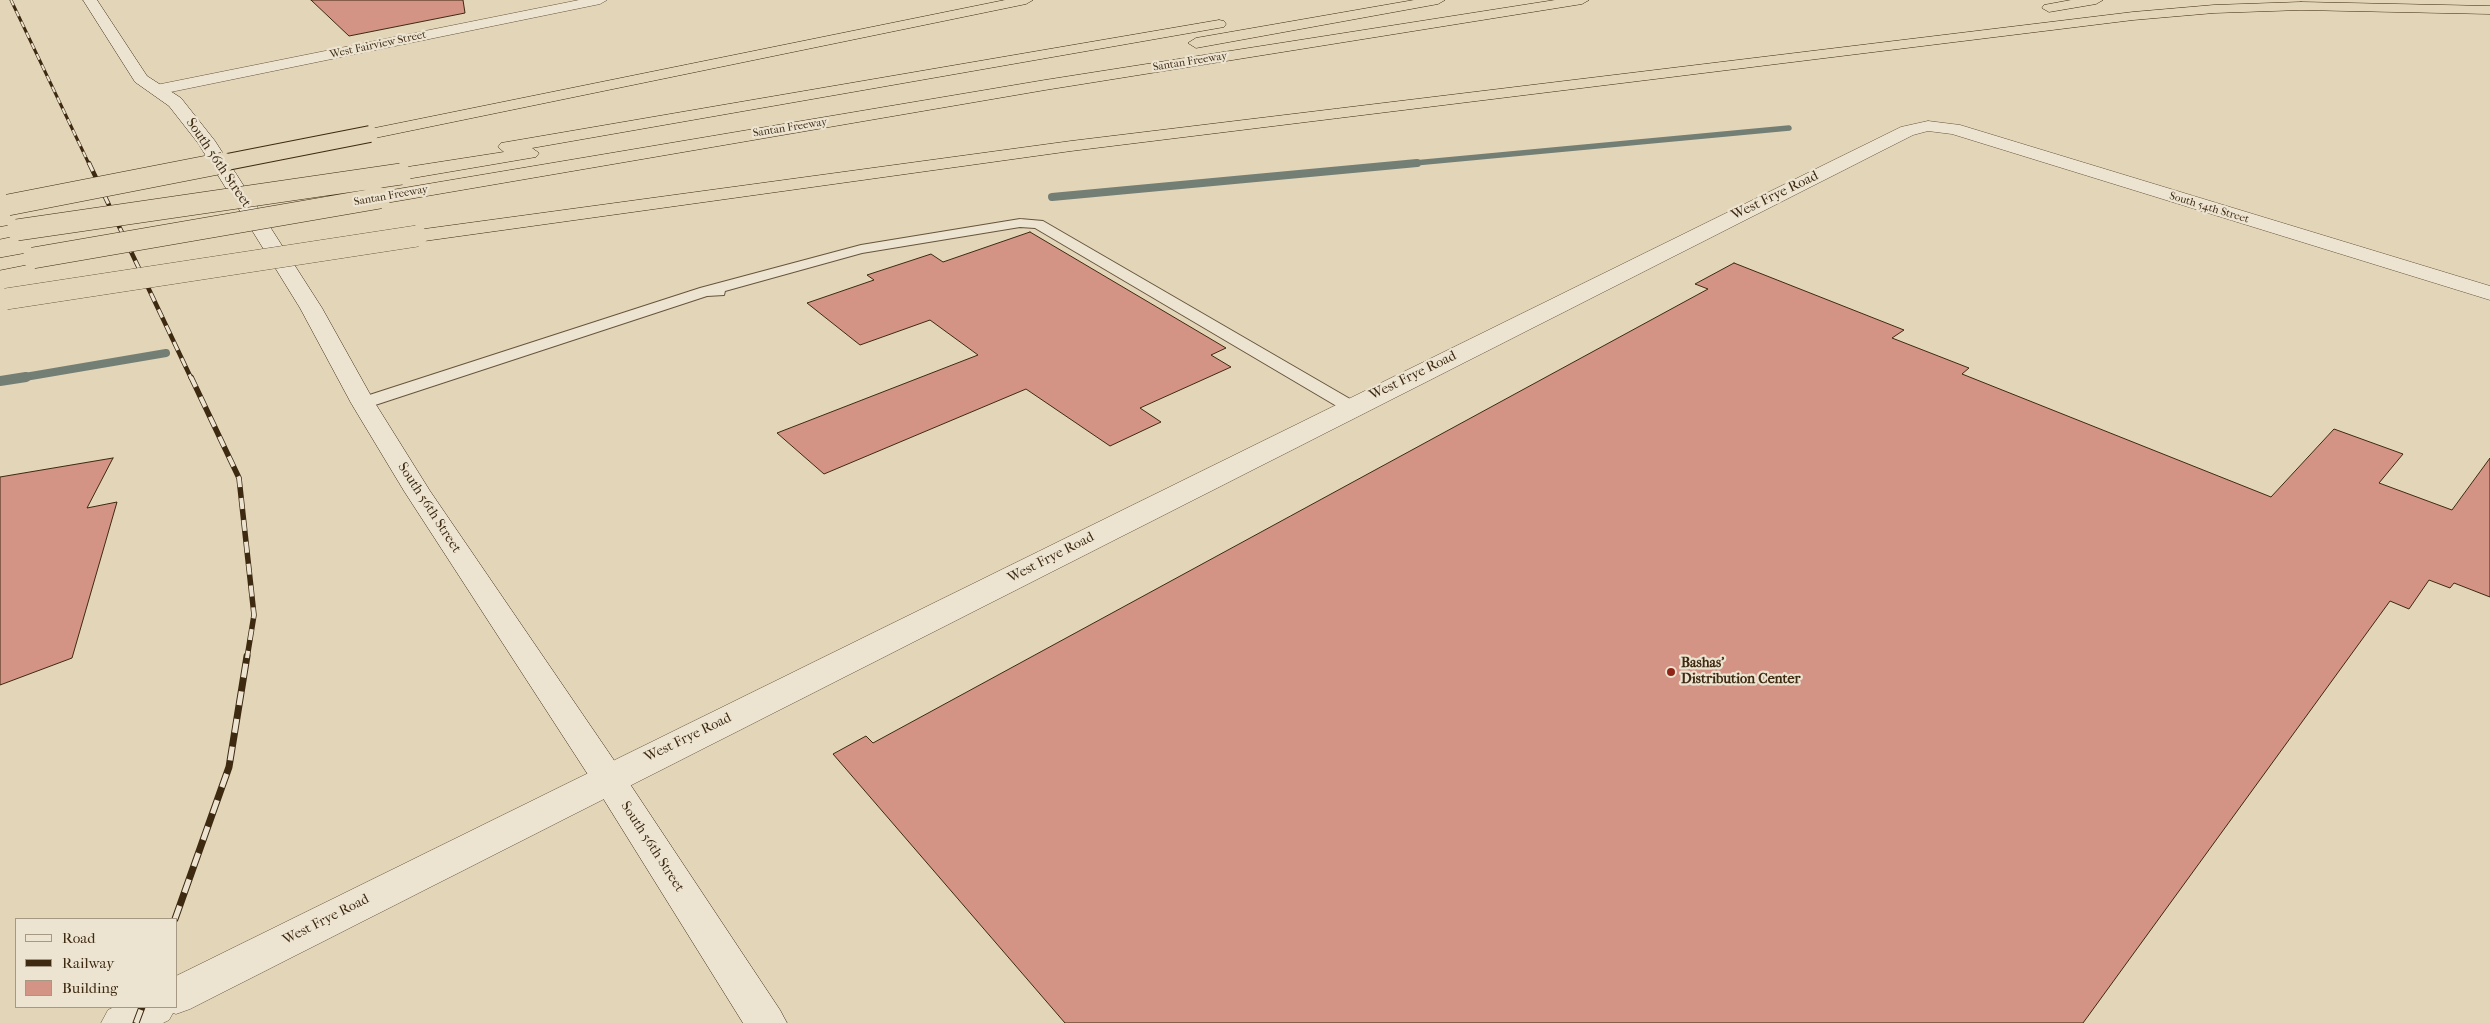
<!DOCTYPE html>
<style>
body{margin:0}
#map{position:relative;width:2490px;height:1023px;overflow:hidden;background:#e2d5b8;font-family:"IM FELL French Canon",serif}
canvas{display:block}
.legend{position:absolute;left:15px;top:918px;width:162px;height:90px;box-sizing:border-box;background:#ece4d1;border:1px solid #a69984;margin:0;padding:6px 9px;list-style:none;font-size:15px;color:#3e2911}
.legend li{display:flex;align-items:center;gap:10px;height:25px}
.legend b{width:25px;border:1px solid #a69984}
</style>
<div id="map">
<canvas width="2490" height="1023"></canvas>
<ul class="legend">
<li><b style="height:6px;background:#ece4d1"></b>Road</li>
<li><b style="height:6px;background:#3e2911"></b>Railway</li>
<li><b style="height:14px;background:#d39485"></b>Building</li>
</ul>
</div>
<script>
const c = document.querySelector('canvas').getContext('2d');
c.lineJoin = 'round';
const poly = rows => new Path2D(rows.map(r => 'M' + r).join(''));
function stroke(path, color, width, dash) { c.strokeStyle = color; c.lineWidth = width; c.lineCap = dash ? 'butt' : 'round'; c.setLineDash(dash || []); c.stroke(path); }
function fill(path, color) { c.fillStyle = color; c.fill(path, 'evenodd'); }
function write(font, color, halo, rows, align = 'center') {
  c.font = font + ' "IM FELL French Canon",serif'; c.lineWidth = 4.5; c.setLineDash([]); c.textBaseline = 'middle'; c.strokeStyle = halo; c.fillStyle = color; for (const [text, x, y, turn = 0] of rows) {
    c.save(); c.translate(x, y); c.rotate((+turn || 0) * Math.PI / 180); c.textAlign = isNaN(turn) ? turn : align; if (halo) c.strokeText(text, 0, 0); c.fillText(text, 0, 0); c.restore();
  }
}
stroke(poly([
 [1404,164,1789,128]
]), '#737e75', 5.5);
stroke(poly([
 [1052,197,1417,163],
 [19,378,166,353]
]), '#737e75', 8);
stroke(poly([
 [0,381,26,377]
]), '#737e75', 10);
const building = poly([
 [311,0,463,0,465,13,349,36,311,0],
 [1030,232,1226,348,1211,355,1231,367,1140,408,1161,422,1110,446,1026,389,824,474,777,433,978,355,930,320,860,345,807,303,874,280,867,275,931,254,943,262,1030,232],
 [1734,263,1904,330,1892,338,1969,368,1962,374,2271,497,2334,429,2403,454,2379,483,2452,510,2490,458,2490,597,2454,583,2450,588,2429,580,2409,609,2390,601,2083,1023,1065,1023,833,754,866,736,873,743,1708,289,1695,284,1734,263],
 [113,458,87,508,117,502,72,658,0,685,0,477,113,458]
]);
fill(building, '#d39485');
stroke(building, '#3e2911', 1);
const service = poly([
 [1020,219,1043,221,1357,403,1360,407,1357,411,1345,411,1035,228,1020,227,862,253,725,291,724,295,707,296,369,407,363,408,357,407,354,403,357,399,700,288,861,245,1020,219]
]);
const minor = poly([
 [579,0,607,0,600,4,156,95,148,90,156,85,579,0],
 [1928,121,1960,125,2490,286,2490,300,1952,134,1928,131,1913,135,190,1009,176,1014,173,1013,169,1020,163,1023,101,1023,108,1010,114,1007,176,1007,176,976,1901,127,1928,121]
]);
const secondary = poly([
 [83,0,97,0,147,76,181,98,215,141,322,308,375,403,430,491,620,769,780,1010,787,1023,743,1023,596,787,404,491,351,403,300,308,198,143,169,106,135,82,83,0]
]);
const motorway = poly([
 [1005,0,1033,0,1026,4,370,139,364,138,361,134,364,130,370,129,1005,0],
 [1414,0,1445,0,1438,4,1196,48,1188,43,1196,38,1414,0],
 [1555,0,1589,0,1582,4,1045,90,380,204,373,202,370,198,373,194,380,192,1045,80,1555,0],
 [2071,0,2103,0,2096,4,2049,12,2042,8,2044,5,2071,0],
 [2301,2,2490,6,2490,14,2301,10,2214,13,2133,20,1071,151,417,242,410,240,407,236,410,232,417,230,1071,141,2133,12,2214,5,2301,2],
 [1219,20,1224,21,1226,24,1224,27,532,148,539,153,536,157,530,158,401,180,394,178,392,174,394,170,401,168,504,152,498,147,501,143,507,142,1219,20],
 [17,224,24,226,27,230,24,234,0,239,0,227,17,224],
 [33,252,40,254,43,258,40,262,0,270,0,258,33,252]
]);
stroke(service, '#67543b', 2);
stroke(minor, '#67543b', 1);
stroke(secondary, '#3e2911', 1);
stroke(motorway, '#3e2911', 1);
fill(service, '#ece4d1');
fill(minor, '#ece4d1');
fill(secondary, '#ece4d1');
fill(motorway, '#e2d5b8');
const railFar3 = poly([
 [11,0,89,164]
]);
const railFar2 = poly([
 [89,163,191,378]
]);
const railFar1 = poly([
 [191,377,239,478,254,615,247,658]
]);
const rail = poly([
 [175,919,229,767,247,656],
 [136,1023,142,1007]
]);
stroke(railFar3, '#3e2911', 3);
stroke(railFar2, '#3e2911', 4.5);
stroke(railFar1, '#3e2911', 5.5);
stroke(rail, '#3e2911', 7);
stroke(railFar3, '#ece4d1', 2, [6]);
stroke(railFar2, '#ece4d1', 3, [9]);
stroke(railFar1, '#ece4d1', 4, [11]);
stroke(rail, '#ece4d1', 5, [14]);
const motorwayBridgeFar1 = poly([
 [217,164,370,134]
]);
const motorwayBridge = poly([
 [8,205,223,163],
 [17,230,401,174],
 [33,258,380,198],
 [6,299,417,236]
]);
stroke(motorwayBridgeFar1, '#3e2911', 18, []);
stroke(motorwayBridge, '#3e2911', 22, []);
stroke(motorwayBridgeFar1, '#e2d5b8', 16);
stroke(motorwayBridge, '#e2d5b8', 21);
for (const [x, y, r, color] of [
 [1671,672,5,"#8f2418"]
]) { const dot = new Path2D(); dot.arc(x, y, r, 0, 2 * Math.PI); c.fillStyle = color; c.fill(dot); stroke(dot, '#ece4d1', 2); }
write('11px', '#3e2911', '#ece4d1', [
 ["West Fairview Street",378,45,-12],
 ["Santan Freeway",1190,62,-9],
 ["Santan Freeway",790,128,-9],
 ["Santan Freeway",391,196,-10],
 ["South 54th Street",2209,208,17]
]);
write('14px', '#3e2911', '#ece4d1', [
 ["South 56th Street",218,163,56],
 ["West Frye Road",1775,196,-26],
 ["West Frye Road",1413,376,-26],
 ["South 56th Street",429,508,57],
 ["West Frye Road",1051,558,-27],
 ["West Frye Road",688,738,-26],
 ["South 56th Street",652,847,57],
 ["West Frye Road",326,920,-27]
]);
write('bold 14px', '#3e2911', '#ece4d1', [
 ["Bashas'",1681,664],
 ["Distribution Center",1681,680]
], 'left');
</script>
